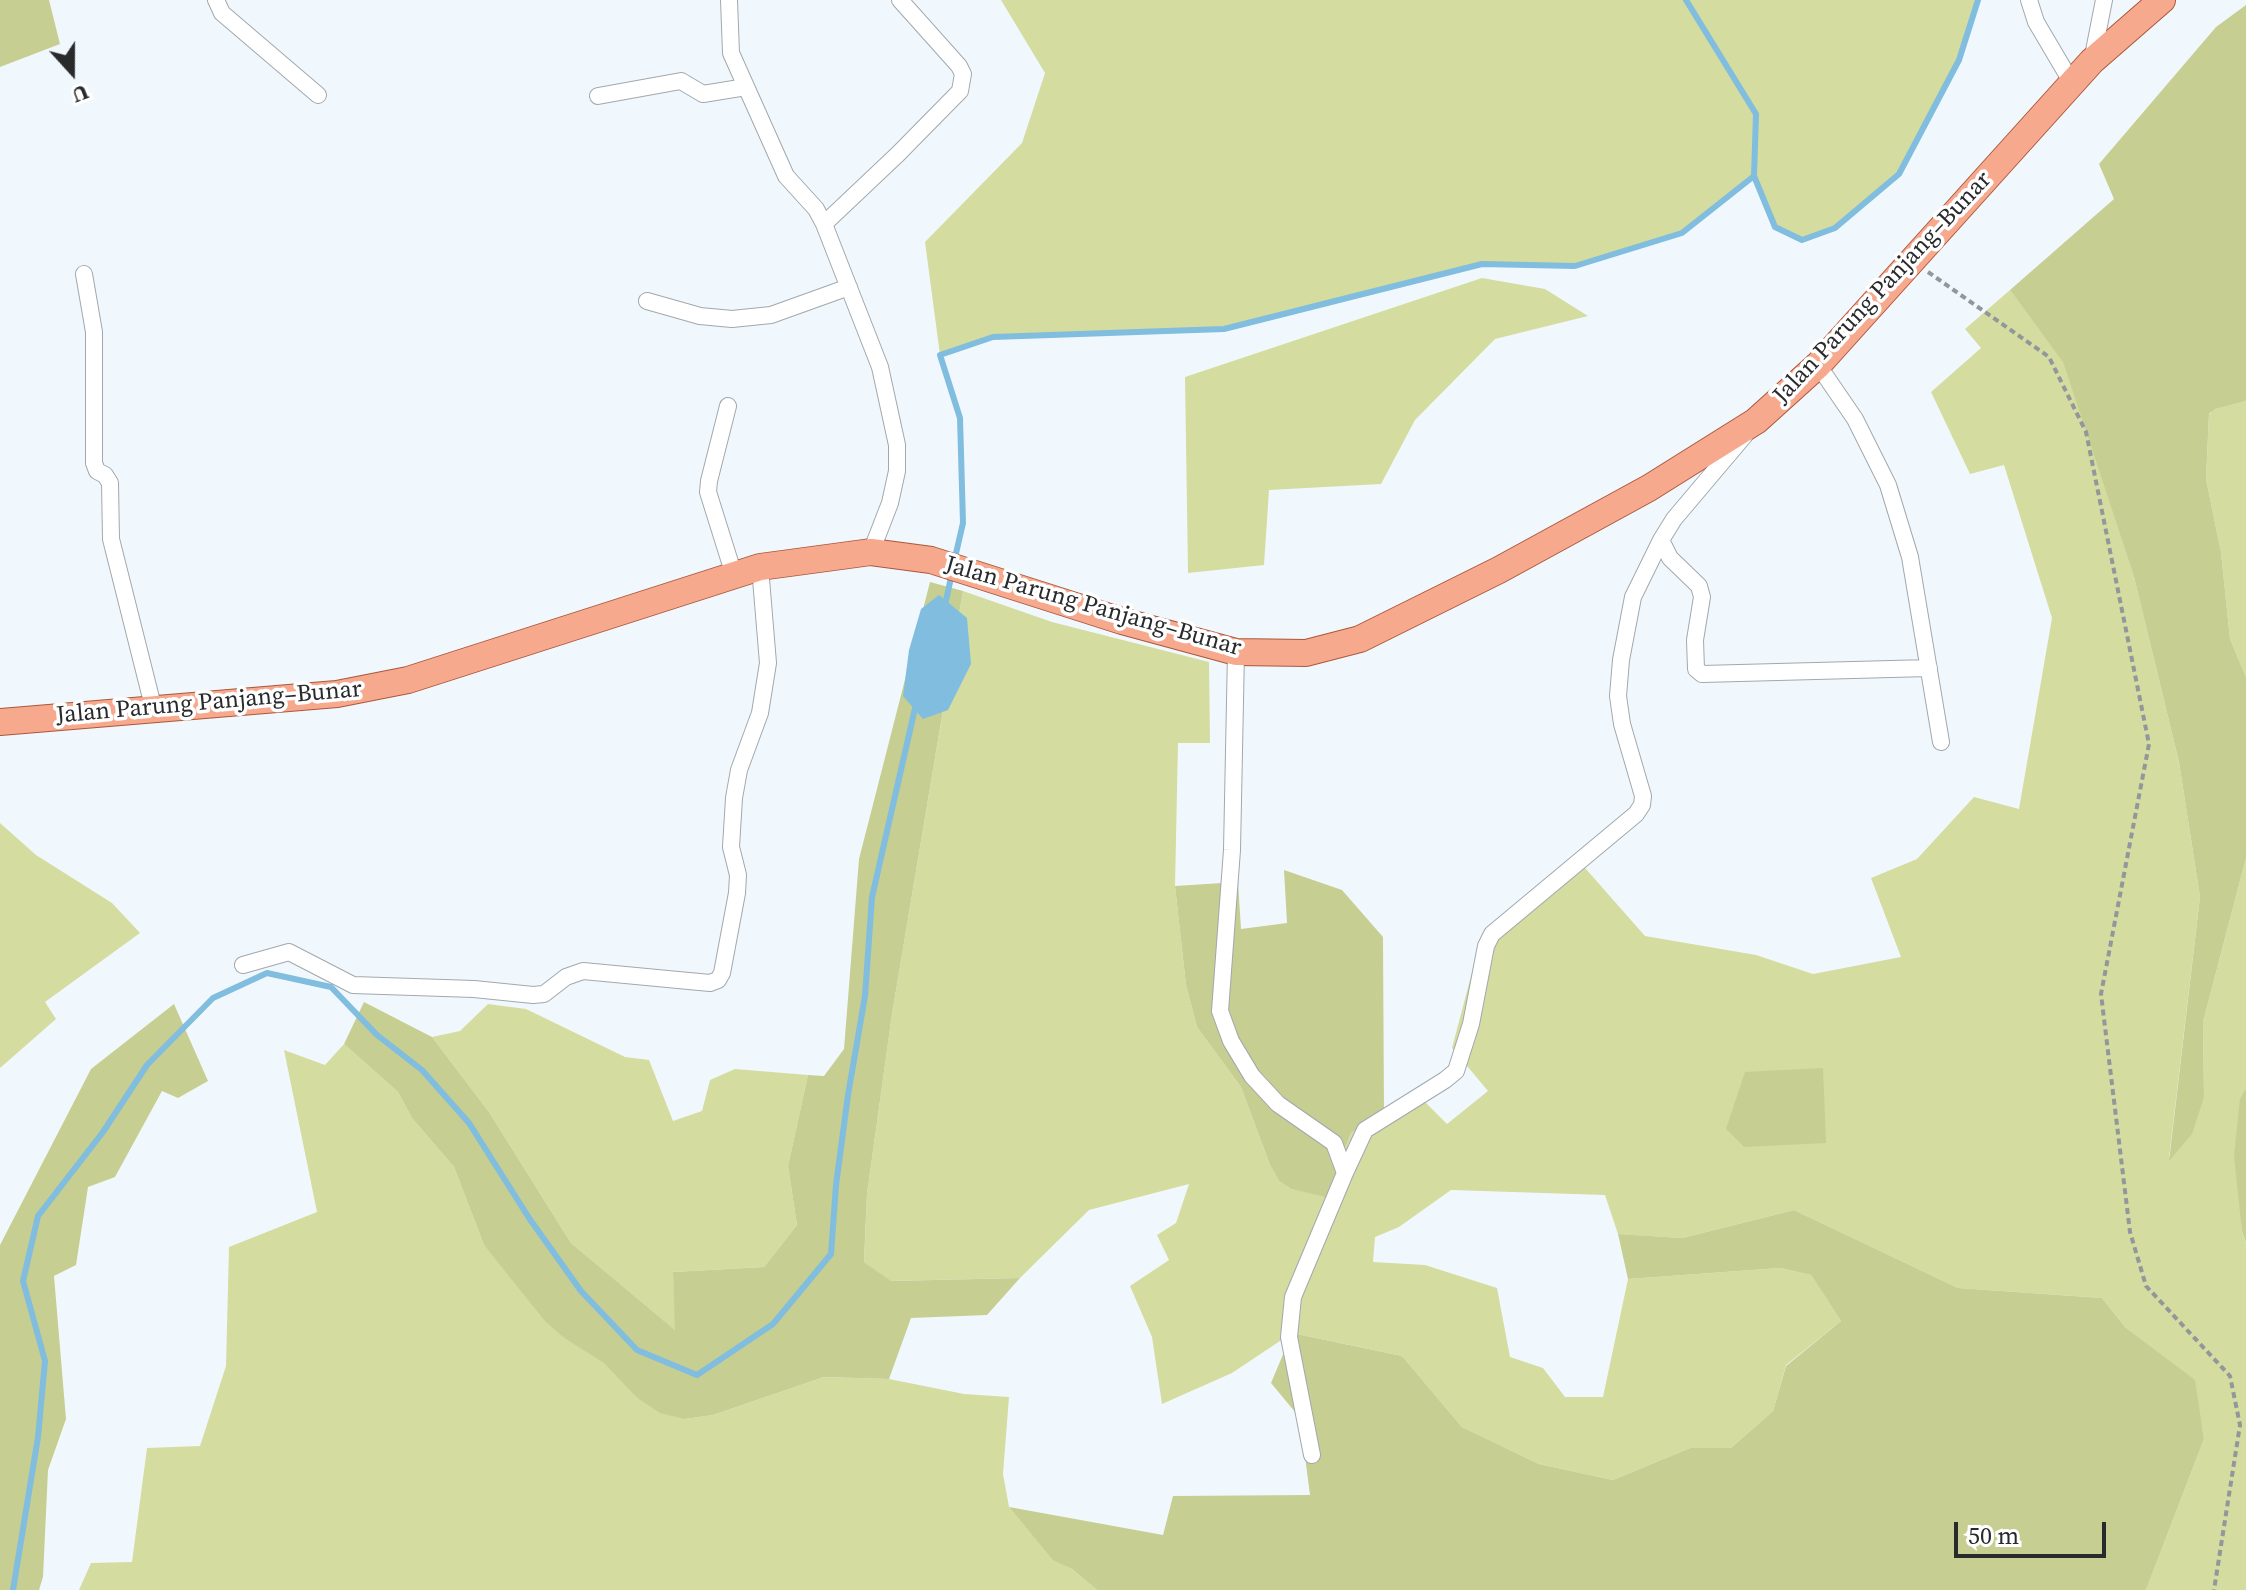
<!DOCTYPE html>
<meta charset="utf-8">
<style>
body{margin:0}
#map{position:relative;width:2246px;height:1590px;overflow:hidden;background:#f1f8fd;font-family:"Source Serif 4",serif}
canvas{display:block}
.north{position:absolute;left:32px;top:32px;width:80px;height:80px;-webkit-text-stroke:6px #fff;paint-order:stroke;rotate:159deg;font-size:22px;font-weight:700;line-height:32px;text-align:center;color:#282a2c}
.north::after{content:'';display:block;margin:auto;width:28px;height:36px;background:#282a2c;clip-path:polygon(50% 0,100% 100%,50% 72%,0 100%)}
.scale{position:absolute;left:1954px;top:1522px;width:152px;height:36px;box-sizing:border-box;border:4px solid #282a2c;border-top:0;padding-left:10px;font-size:24px;line-height:28px;white-space:nowrap;color:#282a2c;-webkit-text-stroke:6px #fff;paint-order:stroke}
</style>
<div id="map">
<canvas width="2246" height="1590"></canvas>
<div class="north">U</div>
<div class="scale">50 m</div>
</div>
<script>
const c = document.querySelector('canvas').getContext('2d');
c.lineJoin = 'round';
function fill(path, color) { c.fillStyle = color; c.fill(path, 'evenodd'); }
const poly = rows => new Path2D(rows.map(r => 'M' + r).join(''));
function stroke(path, color, width, dash) { c.strokeStyle = color; c.lineWidth = width; c.lineCap = dash ? 'butt' : 'round'; c.setLineDash(dash || []); c.stroke(path); }
function write(font, color, halo, rows, align = 'center') {
  c.font = font + ' "Source Serif 4",serif'; c.lineWidth = 7; c.setLineDash([]); c.textBaseline = 'middle'; c.strokeStyle = halo; c.fillStyle = color; for (const [text, x, y, turn = 0] of rows) {
    c.save(); c.translate(x, y); c.rotate((+turn || 0) * Math.PI / 180); c.textAlign = isNaN(turn) ? turn : align; if (halo) c.strokeText(text, 0, 0); c.fillText(text, 0, 0); c.restore();
  }
}
fill(poly([
 [1001,0,1978,0,1959,60,1899,174,1835,228,1802,240,1775,227,1754,177,1682,233,1575,266,1482,264,1224,329,993,337,940,355,925,242,1022,143,1045,73],
 [1482,278,1545,289,1588,316,1495,339,1415,420,1381,484,1269,490,1264,565,1188,573,1185,377],
 [2010,290,2063,361,2134,577,2179,762,2200,897,2169,1158,2204,1097,2203,1022,2246,858,2246,1088,2240,1100,2242,1231,2246,1244,2246,1590,2146,1590,2204,1439,2194,1380,2125,1327,2102,1298,1958,1288,1794,1210,1682,1238,1631,1235,1618,1234,1605,1195,1451,1190,1399,1227,1375,1237,1373,1262,1425,1265,1497,1288,1510,1357,1543,1368,1565,1397,1603,1397,1628,1279,1780,1268,1811,1275,1841,1321,1786,1365,1773,1411,1731,1448,1690,1448,1613,1480,1539,1464,1462,1427,1402,1356,1292,1333,1232,1373,1162,1404,1152,1337,1130,1286,1169,1260,1157,1235,1176,1223,1189,1184,1089,1210,1020,1278,890,1281,864,1262,867,1194,892,1014,963,591,1052,622,1209,662,1210,743,1178,743,1175,886,1186,985,1197,1027,1241,1087,1270,1165,1279,1181,1291,1189,1326,1196,1351,1133,1416,1093,1447,1124,1488,1091,1452,1048,1480,942,1578,860,1645,936,1756,955,1813,974,1901,957,1871,878,1917,859,1974,797,2019,809,2052,618,2004,465,1970,474,1931,392,1981,348,1965,329],
 [2246,401,2246,677,2230,639,2221,552,2206,479,2209,415,2214,409],
 [0,823,36,855,112,903,140,933,45,1002,56,1019,0,1068],
 [488,1004,526,1009,625,1057,649,1060,673,1121,702,1111,710,1080,735,1069,808,1075,788,1166,797,1225,764,1267,673,1272,676,1331,571,1243,489,1112,432,1037,460,1031],
 [344,1044,398,1092,412,1118,454,1167,484,1245,564,1338,605,1363,636,1397,685,1419,713,1415,824,1377,889,1379,964,1394,1009,1397,1003,1474,1009,1507,1053,1559,1072,1569,1097,1590,79,1590,91,1563,132,1562,147,1448,200,1446,226,1366,229,1247,317,1212,284,1050,325,1065]
]), '#d4dca0');
fill(poly([
 [0,0,49,0,60,44,0,67],
 [2246,5,2246,401,2215,409,2209,414,2206,479,2221,552,2230,639,2246,677,2246,858,2203,1022,2204,1097,2192,1134,2169,1161,2200,897,2179,762,2134,577,2063,362,2010,290,2114,199,2099,164,2216,27],
 [930,582,963,591,892,1014,867,1194,864,1262,891,1281,1020,1278,987,1315,911,1318,889,1379,824,1377,713,1415,685,1419,660,1413,636,1397,604,1363,564,1338,545,1321,484,1245,454,1167,412,1118,398,1092,344,1044,364,1002,432,1037,489,1112,571,1243,675,1330,673,1272,764,1267,797,1225,788,1166,808,1075,824,1076,844,1049,859,859],
 [1284,870,1342,890,1383,937,1384,1113,1351,1133,1326,1197,1291,1189,1279,1181,1270,1165,1241,1087,1197,1027,1186,985,1175,886,1238,882,1241,929,1287,923],
 [174,1004,208,1081,178,1098,162,1091,115,1177,88,1187,76,1265,54,1276,66,1419,48,1470,43,1577,39,1590,0,1590,0,1245,91,1069],
 [1823,1068,1826,1143,1744,1147,1726,1129,1745,1072],
 [2246,1088,2246,1243,2242,1231,2234,1156,2240,1099],
 [1794,1210,1958,1288,2102,1298,2125,1327,2195,1380,2204,1439,2146,1590,1097,1590,1072,1569,1053,1560,1009,1507,1163,1535,1173,1496,1310,1495,1300,1418,1271,1383,1292,1333,1402,1356,1462,1427,1539,1464,1613,1480,1690,1448,1731,1448,1773,1411,1786,1366,1841,1321,1811,1275,1780,1268,1628,1279,1618,1234,1682,1238]
]), '#c6ce92');
fill(poly([
 [939,595,967,618,971,664,948,710,923,719,903,696,909,650,921,609]
]), '#80bddf');
stroke(poly([
 [1686,0,1756,114,1754,176,1775,227,1802,240,1835,228,1899,174,1959,60,1978,0],
 [954,562,963,523,960,418,940,355,993,337,1224,329,1482,264,1575,266,1682,233,1754,176],
 [945,605,952,573],
 [13,1590,38,1437,45,1361,23,1281,38,1216,103,1132,147,1065,213,998,267,973,331,987,377,1035,422,1070,469,1123,529,1218,581,1291,637,1350,697,1375,773,1324,831,1254,836,1185,848,1095,865,996,872,897,916,704]
]), '#80bddf', 6);
const street = poly([
 [216,0,222,13,318,95],
 [729,0,731,53,786,176,816,209,824,224,880,367,897,445,897,471,890,503,871,552],
 [2029,0,2036,22,2072,83],
 [2092,61,2104,0],
 [598,96,681,81,703,94,746,87],
 [824,224,898,154,960,91,963,74,959,66,900,0],
 [84,274,94,332,94,463,97,471,105,475,110,483,111,539,154,710],
 [647,301,700,316,732,319,771,315,849,287],
 [1818,365,1855,419,1888,485,1910,557,1941,742],
 [728,406,709,481,708,492,734,575],
 [1661,540,1670,558,1699,586,1702,597,1695,640,1696,669,1702,674,1929,668],
 [1236,652,1232,850,1220,1011,1231,1041,1252,1076,1278,1104,1334,1143,1345,1173],
 [243,965,289,952,353,985,474,989,533,995,544,994,566,977,583,971,710,983,718,980,722,973,737,893,738,875,731,847,734,798,739,770,760,713,768,663,760,567],
 [1312,1455,1289,1337,1293,1297,1345,1173,1365,1130,1445,1080,1456,1071,1471,1024,1486,946,1492,934,1636,814,1642,805,1643,796,1622,724,1618,696,1621,660,1633,597,1661,540,1674,519,1745,435]
]);
const primary = poly([
 [0,722,337,694,408,680,760,567,871,552,931,560,1122,621,1236,652,1306,653,1360,639,1499,570,1649,488,1756,421,1818,365,2092,61,2162,0]
]);
stroke(street, '#a2a8ac', 18);
stroke(primary, '#ab573b', 28);
stroke(poly([
 [1928,272,2049,357,2086,432,2149,744,2101,994,2130,1232,2146,1286,2230,1376,2240,1425,2214,1590]
]), '#92979b', 4, [6, 4]);
stroke(street, '#fff', 16);
stroke(primary, '#f7a98e', 26);
write('24px', '#282a2c', '#fff', [
 ["Jalan Parung Panjang–Bunar",1883,288,-47],
 ["Jalan Parung Panjang–Bunar",1093,607,16],
 ["Jalan Parung Panjang–Bunar",209,703,-5]
]);
</script>
